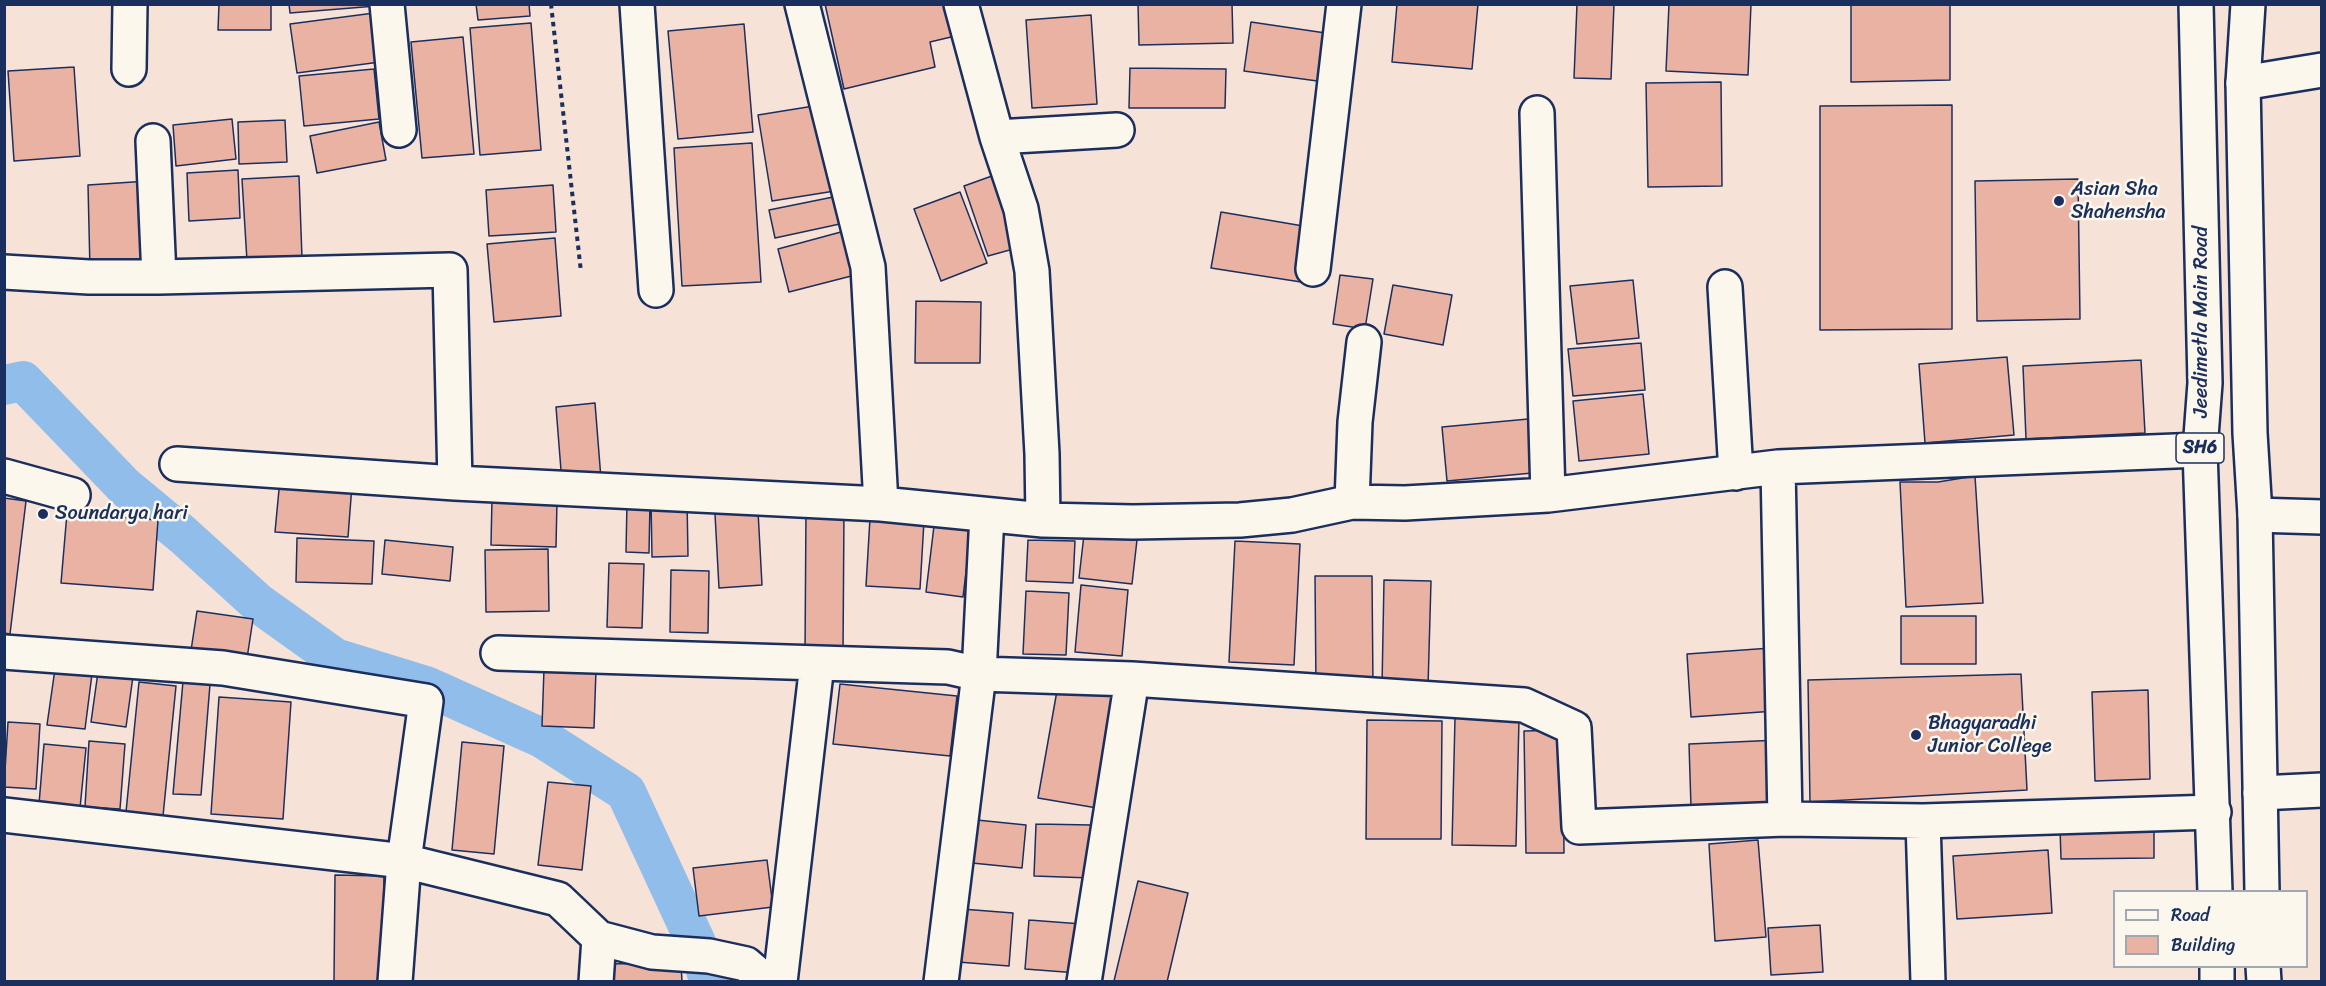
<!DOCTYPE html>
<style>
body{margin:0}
#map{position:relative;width:2326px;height:986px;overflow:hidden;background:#f6e2d6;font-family:Sriracha,sans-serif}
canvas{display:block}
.frame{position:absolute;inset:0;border:6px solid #1b2f5e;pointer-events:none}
.legend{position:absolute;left:2113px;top:890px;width:195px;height:78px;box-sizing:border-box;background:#fbf7ec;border:2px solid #a1a7b3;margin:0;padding:8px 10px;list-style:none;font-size:18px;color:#1b2f5e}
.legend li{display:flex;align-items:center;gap:12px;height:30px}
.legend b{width:30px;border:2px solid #a1a7b3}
</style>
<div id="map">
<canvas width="2326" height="986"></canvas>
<div class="frame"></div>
<ul class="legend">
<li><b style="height:8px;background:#fbf7ec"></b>Road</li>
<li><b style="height:16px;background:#eab2a2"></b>Building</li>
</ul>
</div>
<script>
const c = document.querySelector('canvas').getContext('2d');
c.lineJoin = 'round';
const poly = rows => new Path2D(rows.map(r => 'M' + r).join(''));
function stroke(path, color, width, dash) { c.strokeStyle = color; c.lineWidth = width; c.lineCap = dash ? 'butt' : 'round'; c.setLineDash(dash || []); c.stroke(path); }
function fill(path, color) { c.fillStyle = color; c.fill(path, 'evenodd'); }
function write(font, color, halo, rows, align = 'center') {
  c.font = font + ' Sriracha,sans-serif'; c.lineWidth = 5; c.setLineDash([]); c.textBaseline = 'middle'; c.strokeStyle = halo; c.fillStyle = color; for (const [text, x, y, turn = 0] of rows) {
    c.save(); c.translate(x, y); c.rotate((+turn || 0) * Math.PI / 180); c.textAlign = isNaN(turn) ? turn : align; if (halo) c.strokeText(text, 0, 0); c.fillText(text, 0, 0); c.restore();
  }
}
stroke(poly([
 [4,385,23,381,125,487,183,535,258,603,335,658,426,686,542,738,626,792,703,958,709,982]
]), '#91bdea', 40);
const building = poly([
 [219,4,271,4,271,30,218,30,219,4],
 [289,4,376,4,376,6,290,13,289,4],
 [476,4,529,4,530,16,478,20,476,4],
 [825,4,947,4,951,37,930,42,935,67,844,89,825,4],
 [1138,4,1232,4,1233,43,1139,45,1138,4],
 [1397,4,1478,4,1472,69,1392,62,1397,4],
 [1577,4,1614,4,1611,79,1574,78,1577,4],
 [1669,4,1751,4,1748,75,1666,71,1669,4],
 [1851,4,1950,4,1950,80,1851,82,1851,4],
 [374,13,380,62,297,73,290,24,374,13],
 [1091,15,1097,104,1032,108,1026,20,1091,15],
 [1251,22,1339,35,1332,83,1244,71,1251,22],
 [531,23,541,150,480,155,470,28,531,23],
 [744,24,753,132,678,139,668,31,744,24],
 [463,37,474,154,422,158,411,42,463,37],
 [74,67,80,156,14,161,8,71,74,67],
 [1130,68,1226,69,1225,108,1129,108,1130,68],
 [374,69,379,119,304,126,299,76,374,69],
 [1721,82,1722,186,1648,187,1646,83,1721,82],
 [820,105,818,129,823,159,836,156,841,190,772,201,758,115,820,105],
 [1952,105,1952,329,1820,330,1820,106,1952,105],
 [232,119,236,159,176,166,173,125,232,119],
 [285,120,287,162,239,164,238,122,285,120],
 [379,122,386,160,317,173,310,136,379,122],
 [752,143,761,282,682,286,674,148,752,143],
 [238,170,240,218,189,221,187,173,238,170],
 [1003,172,1024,246,988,256,964,186,1003,172],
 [299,176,302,258,247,261,242,179,299,176],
 [2078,179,2080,319,1977,321,1975,181,2078,179],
 [148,181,150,268,90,270,88,185,148,181],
 [553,185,556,232,489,236,486,190,553,185],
 [960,192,987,263,941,281,914,209,960,192],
 [843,195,849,222,775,238,769,210,843,195],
 [1221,212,1309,227,1301,282,1211,268,1221,212],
 [852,229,863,273,789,292,778,249,852,229],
 [555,238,561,316,494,322,487,244,555,238],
 [1340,275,1373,279,1365,329,1333,324,1340,275],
 [1633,280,1639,338,1577,344,1570,286,1633,280],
 [1393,285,1452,295,1443,345,1384,334,1393,285],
 [916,301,981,302,980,363,915,363,916,301],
 [1641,343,1645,390,1573,396,1568,349,1641,343],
 [2007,357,2014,435,1925,443,1919,364,2007,357],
 [2141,360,2145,433,2026,439,2023,366,2141,360],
 [1643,394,1649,454,1579,461,1573,401,1643,394],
 [595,403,601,479,562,483,556,407,595,403],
 [1539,418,1543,472,1447,481,1442,427,1539,418],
 [1975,476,1983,603,1906,607,1900,482,1938,482,1975,476],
 [280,479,352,485,348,537,275,532,280,479],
 [4,498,26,501,10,634,4,633,4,498],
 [492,498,557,500,556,547,491,545,492,498],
 [687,500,688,556,652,557,651,501,687,500],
 [627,502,650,502,649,553,626,552,627,502],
 [806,509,844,509,843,653,805,654,806,509],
 [758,511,762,585,719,588,715,514,758,511],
 [67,513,158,520,153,590,61,583,67,513],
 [870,518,924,521,920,589,866,586,870,518],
 [934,526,971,531,963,597,926,592,934,526],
 [1085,526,1138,531,1132,584,1079,578,1085,526],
 [297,538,374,541,372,584,296,582,297,538],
 [385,540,453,547,450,581,382,574,385,540],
 [1028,540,1075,541,1073,583,1026,581,1028,540],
 [1235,541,1300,544,1294,665,1229,662,1235,541],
 [548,549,549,611,486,612,485,550,548,549],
 [609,563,644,564,642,628,607,627,609,563],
 [671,570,709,571,708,633,670,632,671,570],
 [1315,576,1372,576,1373,688,1316,689,1315,576],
 [1384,580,1431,581,1428,687,1382,686,1384,580],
 [1081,585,1128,590,1122,656,1075,652,1081,585],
 [1026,591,1069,593,1066,655,1023,654,1026,591],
 [197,611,253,619,246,665,190,657,197,611],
 [1901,616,1976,616,1976,664,1901,664,1901,616],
 [1771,648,1775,711,1691,717,1687,654,1771,648],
 [99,665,134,669,126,727,91,722,99,665],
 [55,669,92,674,85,729,47,725,55,669],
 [544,669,596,670,594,728,542,726,544,669],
 [184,670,211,672,201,795,173,794,184,670],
 [2021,674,2027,790,1810,802,1808,680,2021,674],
 [139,682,176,686,163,816,126,812,139,682],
 [840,684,957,696,950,756,833,744,840,684],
 [1058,685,1122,695,1103,809,1038,798,1058,685],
 [2148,690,2150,779,2095,781,2092,692,2148,690],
 [219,697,291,702,283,819,211,814,219,697],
 [1455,718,1519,719,1516,846,1452,845,1455,718],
 [1367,720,1442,721,1441,839,1366,839,1367,720],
 [8,722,40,724,36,789,4,787,8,722],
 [1563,730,1564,853,1526,853,1524,731,1563,730],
 [1779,740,1781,803,1691,807,1689,744,1779,740],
 [89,741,125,744,120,809,85,807,89,741],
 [462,742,504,746,494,854,452,850,462,742],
 [44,744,86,748,80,808,39,804,44,744],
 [548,782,591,786,582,870,538,865,548,782],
 [967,819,1026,825,1022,868,962,862,967,819],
 [1036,824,1092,825,1091,878,1034,876,1036,824],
 [2154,827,2154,858,2061,859,2060,828,2154,827],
 [1758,840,1766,937,1715,941,1709,844,1758,840],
 [2048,850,2052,913,1957,919,1953,856,2048,850],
 [767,860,773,907,699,916,693,868,767,860],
 [335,875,384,876,382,982,334,982,335,875],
 [1138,881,1188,893,1167,982,1114,981,1138,881],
 [962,909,1013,913,1009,966,958,962,962,909],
 [1029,920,1082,924,1078,973,1025,969,1029,920],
 [1820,925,1823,972,1771,975,1768,928,1820,925],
 [681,963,682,982,603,982,603,964,681,963]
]);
fill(building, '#eab2a2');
stroke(building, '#1b2f5e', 1.5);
const minor = poly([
 [387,4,399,130],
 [637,4,656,290],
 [802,4,868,267,881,504],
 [961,4,997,137,1021,209,1032,271,1042,454,1043,520],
 [129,69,130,4],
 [2243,83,2322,70],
 [1537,113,1548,495],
 [997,137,1117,130],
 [153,141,159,277],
 [1313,269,1344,4],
 [4,272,89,277,159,277,450,270,455,483],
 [1725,287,1736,473],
 [177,464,455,483,881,504,1043,520,1133,522,1240,520,1292,515,1352,502,1405,503,1548,495,1778,467,2200,450],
 [1778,467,1785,819],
 [4,476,73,495],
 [1352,502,1355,422,1364,342],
 [2255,515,2322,517],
 [4,652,223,668,426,701,404,861,395,982],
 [498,653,948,667,979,674,1132,679,1524,705,1574,728,1579,827,1785,819,1923,821,2214,812],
 [2260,793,2322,790],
 [4,815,404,861,558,899,599,938,652,952,709,956,746,964,767,982],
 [1923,821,1928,982],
 [596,982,599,938],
 [780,982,817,664],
 [941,982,979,674,987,515],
 [1084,982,1132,679]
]);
const major = poly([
 [2196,4,2205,383,2200,450,2215,892],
 [2248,4,2243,83,2250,433,2255,515,2262,892],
 [2217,966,2217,982],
 [2263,966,2264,982]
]);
stroke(minor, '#1b2f5e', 38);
stroke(major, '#1b2f5e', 38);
stroke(poly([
 [551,4,581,272]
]), '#1b2f5e', 4, [4.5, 4.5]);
stroke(minor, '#fbf7ec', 33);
stroke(major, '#fbf7ec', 33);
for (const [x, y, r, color] of [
 [2059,201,6,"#1b2f5e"],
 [43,514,6,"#1b2f5e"],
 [1916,735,6,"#1b2f5e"]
]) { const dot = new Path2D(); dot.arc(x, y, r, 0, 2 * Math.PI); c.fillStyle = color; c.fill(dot); stroke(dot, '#fbf7ec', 2); }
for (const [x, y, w] of [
 [2200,448,48]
]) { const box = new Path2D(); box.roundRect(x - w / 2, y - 15, w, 30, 4.5); c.fillStyle = '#fbf7ec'; c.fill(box); stroke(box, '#1b2f5e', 1.5); }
write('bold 18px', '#1b2f5e', null, [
 ["SH6",2200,448]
]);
write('20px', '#1b2f5e', '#fbf7ec', [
 ["Asian Sha",2071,190],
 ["Shahensha",2071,213],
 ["Soundarya hari",55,514],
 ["Bhagyaradhi",1928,724],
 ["Junior College",1928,747]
], 'left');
write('20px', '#1b2f5e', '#fbf7ec', [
 ["Jeedimetla Main Road",2202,322,-90]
]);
</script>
